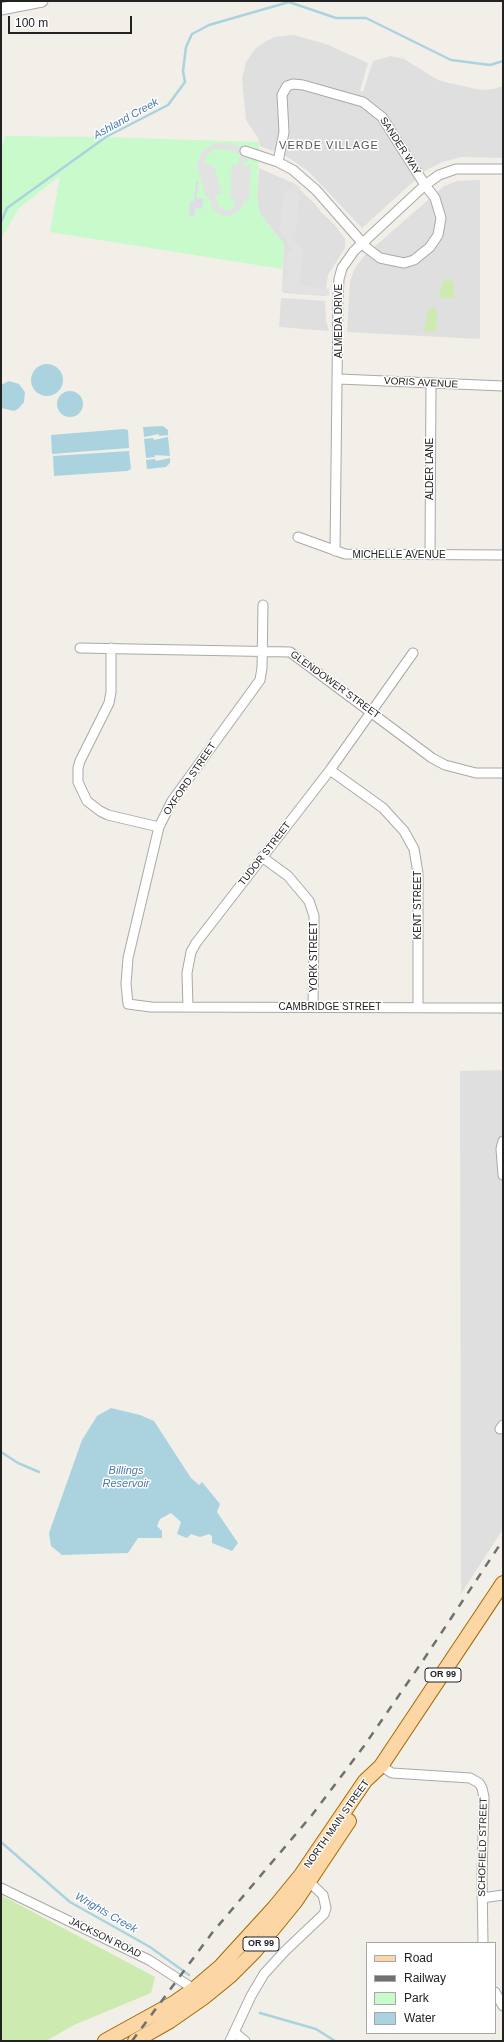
<!DOCTYPE html>
<style>
body{margin:0}
#map{position:relative;width:504px;height:2042px;overflow:hidden;background:#f2efe9;font-family:Arial,sans-serif}
canvas{display:block}
.frame{position:absolute;inset:0;border:2px solid #222;pointer-events:none}
.legend{position:absolute;left:366px;top:1942px;width:130px;height:92px;box-sizing:border-box;background:#fff;border:1px solid #a7a7a7;margin:0;padding:5px 7px;list-style:none;font-size:12px;color:#222}
.legend li{display:flex;align-items:center;gap:8px;height:20px}
.legend b{width:20px;border:1px solid #a7a7a7}
.scale{position:absolute;left:8px;top:16px;width:124px;height:18px;box-sizing:border-box;border:2px solid #222;border-top:0;padding-left:5px;font-size:12px;line-height:14px;white-space:nowrap;color:#222;-webkit-text-stroke:3px #fff;paint-order:stroke}
</style>
<div id="map">
<canvas width="504" height="2042"></canvas>
<div class="frame"></div>
<ul class="legend">
<li><b style="height:5px;background:#fcd6a4"></b>Road</li>
<li><b style="height:5px;background:#707070"></b>Railway</li>
<li><b style="height:11px;background:#c8facc"></b>Park</li>
<li><b style="height:11px;background:#aad3df"></b>Water</li>
</ul>
<div class="scale">100 m</div>
</div>
<script>
const c = document.querySelector('canvas').getContext('2d');
c.lineJoin = 'round';
function fill(path, color) { c.fillStyle = color; c.fill(path, 'evenodd'); }
const poly = rows => new Path2D(rows.map(r => 'M' + r).join(''));
function stroke(path, color, width, dash) { c.strokeStyle = color; c.lineWidth = width; c.lineCap = dash ? 'butt' : 'round'; c.setLineDash(dash || []); c.stroke(path); }
function write(font, color, halo, rows, align = 'center') {
  c.font = font + ' Arial,sans-serif'; c.lineWidth = 3; c.setLineDash([]); c.textBaseline = 'middle'; c.strokeStyle = halo; c.fillStyle = color; for (const [text, x, y, turn = 0] of rows) {
    c.save(); c.translate(x, y); c.rotate((+turn || 0) * Math.PI / 180); c.textAlign = isNaN(turn) ? turn : align; if (halo) c.strokeText(text, 0, 0); c.fillText(text, 0, 0); c.restore();
  }
}
fill(poly([
 [294,35,326,44,368,63,360,91,363,92,373,61,391,56,404,59,438,80,449,83,481,90,494,89,503,86,503,158,462,157,442,162,425,171,362,228,308,171,286,156,260,146,258,138,246,120,242,79,246,62,255,49,266,41,275,37],
 [259,168,293,183,316,205,321,212,334,224,345,239,345,248,328,275,325,296,284,293,282,291,284,244,260,214,257,198],
 [480,180,480,339,347,332,350,281,355,268,365,255,444,186,457,181],
 [283,298,325,301,326,321,329,331,279,327,281,299],
 [503,1070,503,1529,461,1594,460,1071]
]), '#e0dfdf');
fill(poly([
 [449,279,454,283,454,298,439,298,442,282],
 [434,306,437,314,436,332,424,331,429,308],
 [1,1895,155,1977,151,1993,74,2025,46,2041,1,2041]
]), '#cdebb0');
fill(poly([
 [5,136,103,137,259,142,257,198,260,214,284,244,282,269,50,232,60,176,19,208,1,239,1,148]
]), '#c8facc');
fill(poly([
 [216,143,227,143,259,151,259,161,249,159,243,163,244,167,251,164,249,199,243,202,242,207,238,212,229,216,221,215,213,209,209,197,206,197,197,166,203,150],
 [214,149,224,149,239,153,240,155,238,166,232,164,230,197,236,202,232,209,226,211,218,205,215,195,222,194,214,166,205,163,207,155],
 [294,183,301,188,295,194,300,195,300,198,295,233,290,233,303,251,300,281,304,286,329,289,329,296,283,291,285,274,291,274,292,272,285,271,286,251,293,251,280,232,281,218,284,194]
]), '#e2e2e2');
fill(poly([
 [199,181,196,198,204,199,202,209,195,208,194,216,189,216,190,202,194,201,196,182]
]), '#dddde8');
fill(poly([
 '31 380a16 16 0 1 1 32 0a16 16 0 1 1-32 0Z',
 [9,381,19,384,25,392,24,402,18,409,14,411,1,408,1,385],
 '57 404a13 13 0 1 1 26 0a13 13 0 1 1-26 0Z',
 [163,426,168,430,168,435,159,436,159,434,144,437,143,427],
 [124,429,128,430,129,448,52,454,51,435],
 [168,437,170,456,155,455,155,457,146,458,144,439,153,438,154,440],
 [129,451,131,469,127,471,54,476,53,456],
 [170,458,170,463,166,467,147,469,146,460,155,459,156,461],
 [111,1408,140,1415,154,1421,191,1478,199,1485,202,1482,220,1504,217,1512,238,1543,232,1551,212,1543,212,1536,209,1534,200,1537,191,1534,187,1538,177,1534,181,1522,171,1513,160,1519,157,1526,162,1531,162,1538,138,1538,128,1553,62,1555,51,1546,49,1533,82,1440,97,1416]
]), '#aad3df');
stroke(poly([
 [1,222,7,208,106,137,168,105,185,82,183,71,186,47,192,34,209,25,289,2,336,18,366,18,451,60,490,65,503,61],
 [1,1452,18,1463,39,1472],
 [1,1842,70,1902,150,1947,189,1975],
 [260,2013,316,2029,335,2041]
]), '#aad3df', 2.5);
const minor = poly([
 [245,151,278,162,293,170,316,190,367,248,380,258,404,263,414,260,430,247,438,235,441,218,435,198,425,185,382,117,363,102,303,85,293,84,287,86,282,95,284,132,278,162],
 [339,379,503,386],
 [298,537,345,554,503,555],
 [335,551,338,299,339,279,342,268,354,251,425,185,439,175,456,169,503,169],
 [430,555,431,384],
 [263,605,262,668,260,680,172,801,159,827,128,958,126,984,128,1004,151,1007,503,1008],
 [80,648,290,652,432,758,445,765,476,773,503,773],
 [111,648,111,692,109,703,80,761,78,768,78,782,87,801,100,811,108,815,159,827],
 [330,770,383,808,404,831,414,849,418,873,418,1008],
 [262,857,288,876,309,901,314,916,314,929,313,1007],
 [188,1007,187,973,191,952,196,943,330,770,413,653],
 [503,1141,501,1149,503,1175],
 [500,1429,503,1425],
 [381,1766,392,1773,470,1778,479,1783,482,1788,484,1797,482,1878,483,1943],
 [1,1888,149,1960,197,1991],
 [482,1898,503,1895],
 [495,1992,503,2006],
 [234,2032,245,2041],
 [230,2041,251,1996,264,1974,285,1951,324,1914,326,1908,323,1895,305,1878]
]);
const tertiary = poly([
 [1,9,42,1]
]);
const primary = poly([
 [105,2041,174,2003,194,1989,221,1966,274,1908,301,1875,365,1781,381,1766,503,1583],
 [135,2041,170,2021,203,1998,230,1976,255,1951,295,1902,349,1821]
]);
stroke(minor, '#a9a9a9', 11);
stroke(tertiary, '#a9a9a9', 13);
stroke(primary, '#a06b00', 16);
stroke(minor, '#fff', 9);
stroke(tertiary, '#fff', 11);
stroke(primary, '#fcd6a4', 14);
stroke(poly([
 [132,2041,212,1933,312,1815,364,1746,424,1659,503,1540]
]), '#707070', 2.5, [8, 8]);
for (const [x, y, w] of [
 [443,1675,36],
 [261,1944,36]
]) { const box = new Path2D(); box.roundRect(x - w / 2, y - 7, w, 14, 3); c.fillStyle = '#fff'; c.fill(box); stroke(box, '#222', 1); }
write('bold 9px', '#222', null, [
 ["OR 99",443,1675],
 ["OR 99",261,1944]
]);
write('10px', '#222', '#fff', [
 ["SANDER WAY",400,146,57],
 ["ALMEDA DRIVE",339,321,-90],
 ["VORIS AVENUE",421,383,3],
 ["ALDER LANE",430,469,-90],
 ["MICHELLE AVENUE",399,555],
 ["GLENDOWER STREET",335,685,36],
 ["OXFORD STREET",190,779,-56],
 ["TUDOR STREET",265,854,-52],
 ["KENT STREET",418,905,-90],
 ["YORK STREET",314,957,-90],
 ["CAMBRIDGE STREET",330,1007],
 ["NORTH MAIN STREET",337,1824,-55],
 ["SCHOFIELD STREET",483,1847,-89],
 ["JACKSON ROAD",105,1938,26]
]);
write('italic 11px', '#4a7aab', '#fff', [
 ["Ashland Creek",126,119,-29],
 ["Billings",126,1471],
 ["Reservoir",126,1484],
 ["Wrights Creek",106,1913,30]
]);
c.letterSpacing = '1px';
write('11px', '#555', '#fff', [
 ["VERDE VILLAGE",329,146]
]);
c.letterSpacing = '0px';
</script>
